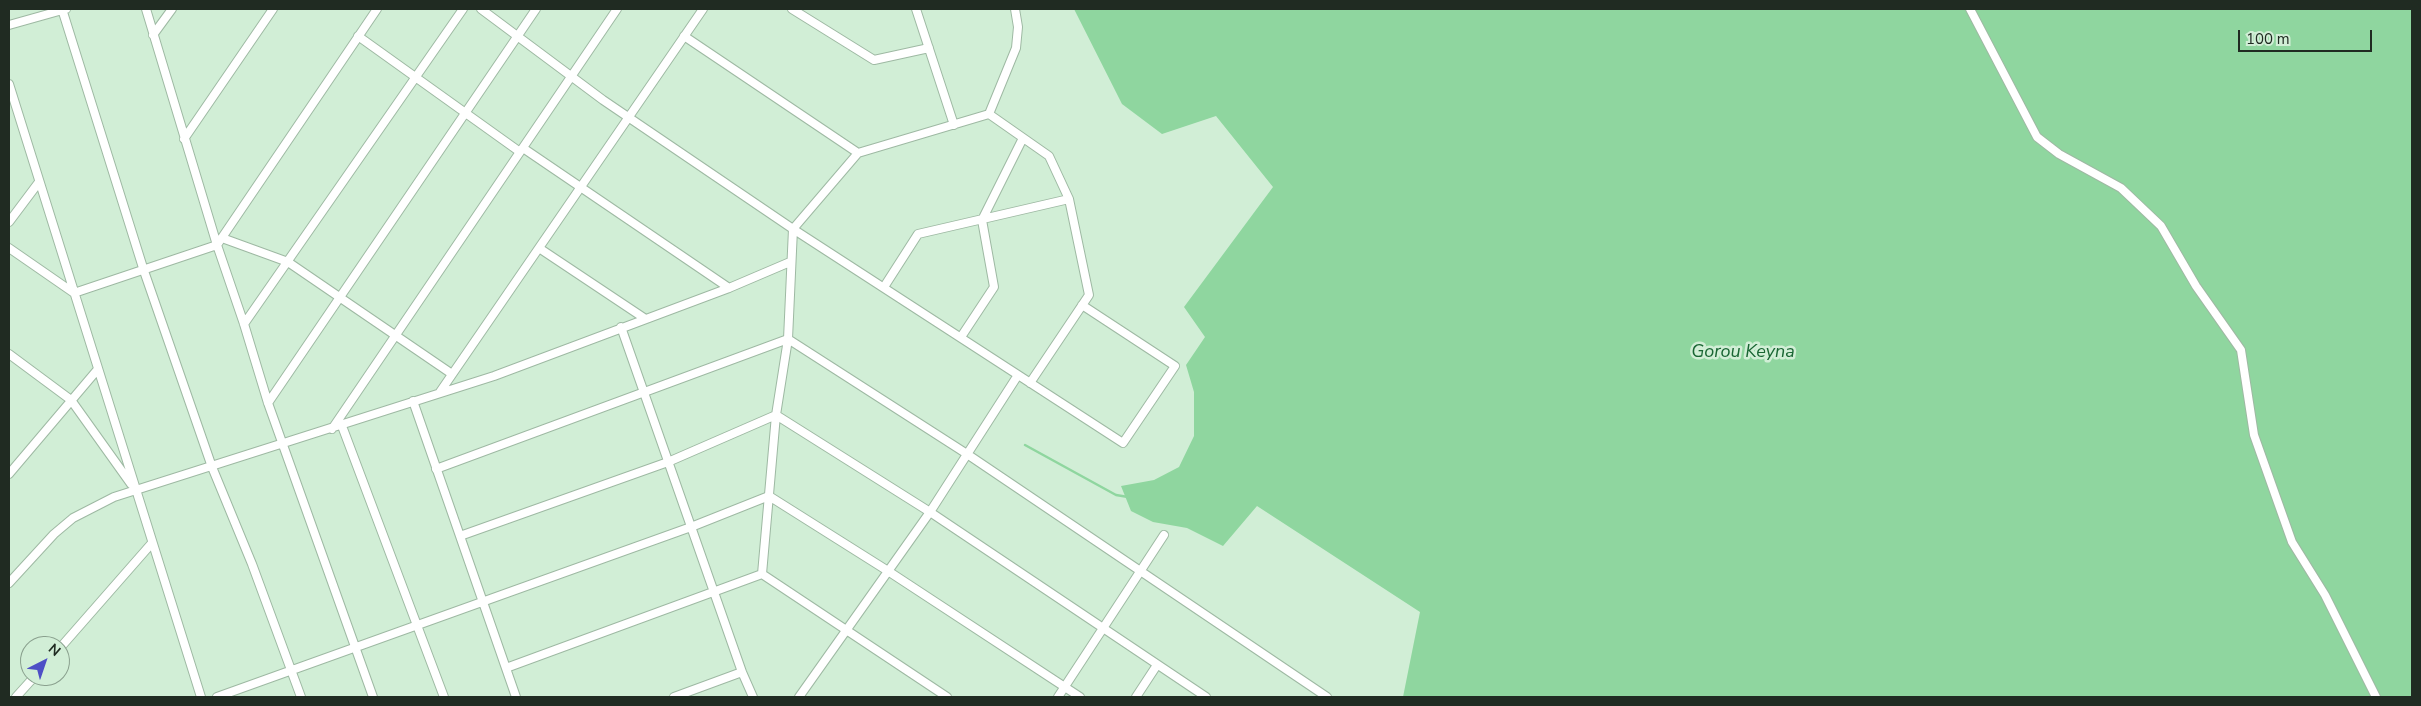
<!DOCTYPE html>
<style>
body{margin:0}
#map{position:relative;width:2421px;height:706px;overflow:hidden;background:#d1eed6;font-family:"Nunito Sans",sans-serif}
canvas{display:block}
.frame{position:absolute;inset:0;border:10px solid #202b22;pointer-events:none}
.north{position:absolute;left:20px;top:636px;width:50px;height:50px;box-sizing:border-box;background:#d1eed6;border:1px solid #8aa08e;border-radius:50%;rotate:41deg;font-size:14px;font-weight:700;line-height:20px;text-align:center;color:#202b22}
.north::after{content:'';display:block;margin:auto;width:18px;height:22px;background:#4e4fc6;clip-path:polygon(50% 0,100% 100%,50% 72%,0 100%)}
.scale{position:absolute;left:2238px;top:30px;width:134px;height:22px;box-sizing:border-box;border:2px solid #202b22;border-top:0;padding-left:6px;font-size:15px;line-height:18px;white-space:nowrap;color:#202b22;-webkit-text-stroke:4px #d1eed6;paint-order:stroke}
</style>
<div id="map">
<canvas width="2421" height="706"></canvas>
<div class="frame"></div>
<div class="north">N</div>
<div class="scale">100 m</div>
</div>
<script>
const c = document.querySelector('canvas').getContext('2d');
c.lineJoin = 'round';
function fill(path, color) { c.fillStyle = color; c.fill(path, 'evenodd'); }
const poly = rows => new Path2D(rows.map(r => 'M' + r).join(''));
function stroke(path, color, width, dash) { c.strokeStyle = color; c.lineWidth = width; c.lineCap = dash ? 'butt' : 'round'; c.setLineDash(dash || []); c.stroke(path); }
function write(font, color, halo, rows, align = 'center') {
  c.font = font + ' "Nunito Sans",sans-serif'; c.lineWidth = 5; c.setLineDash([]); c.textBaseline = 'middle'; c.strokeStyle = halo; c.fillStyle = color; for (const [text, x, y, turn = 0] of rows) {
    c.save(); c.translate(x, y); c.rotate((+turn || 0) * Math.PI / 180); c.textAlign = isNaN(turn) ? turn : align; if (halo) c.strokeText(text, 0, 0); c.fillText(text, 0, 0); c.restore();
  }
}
fill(poly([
 [1074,9,2412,9,2412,697,1403,697,1420,612,1257,506,1223,546,1187,528,1153,522,1131,511,1121,486,1154,480,1179,467,1194,436,1194,392,1186,365,1205,337,1184,307,1273,187,1216,116,1162,134,1122,104]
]), '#8fd69f');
stroke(poly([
 [1025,445,1116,495,1128,497]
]), '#8fd69f', 2.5);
const street = poly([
 [62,9,144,271,212,467,252,564,301,697],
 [146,9,217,245,244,324,268,403,373,697],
 [481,9,603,100,793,229,1123,443,1175,366,1082,305],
 [792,9,874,60,929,48],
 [916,9,954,125],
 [1970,9,2037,137,2059,154,2121,188,2161,226,2196,286,2241,350,2254,435,2292,542,2325,595,2376,697],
 [9,25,66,9],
 [153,35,172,9],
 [358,36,520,152],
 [684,36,858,153],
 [9,84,201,697],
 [989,114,1049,156,1069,199],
 [989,114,1016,48,1018,27,1015,9],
 [184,139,273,9],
 [523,148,729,288],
 [9,222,39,182],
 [222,238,288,262,452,374],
 [9,248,74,293,217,245,377,9],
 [539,248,644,318],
 [884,287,918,234,1069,199,1089,295,1030,383],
 [244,324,463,9],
 [621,327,742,672,753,697],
 [961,337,994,287,982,220,1023,138],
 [9,354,71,400,131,484],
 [440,392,703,9],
 [413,401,516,697],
 [268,403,536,9],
 [342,426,444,697],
 [332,429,617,9],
 [436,469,788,339,967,454,1327,697],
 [9,474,98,369],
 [460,536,668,462,776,415,930,512,1206,697],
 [762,574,776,415,788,339,793,229,858,153,989,114],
 [762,574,947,697],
 [9,583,54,534,73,518,114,497,494,376,729,288,790,262],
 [60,648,152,543],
 [506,668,762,574],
 [16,697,35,676],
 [217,697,691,527,769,496,888,571,1080,697],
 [674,697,742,672],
 [799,697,930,512,1018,375],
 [1058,697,1164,535],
 [1136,697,1157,665]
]);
stroke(street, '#9eb9a3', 10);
stroke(street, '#fff', 8);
write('italic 18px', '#196633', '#d1eed6', [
 ["Gorou Keyna",1743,353]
]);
</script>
